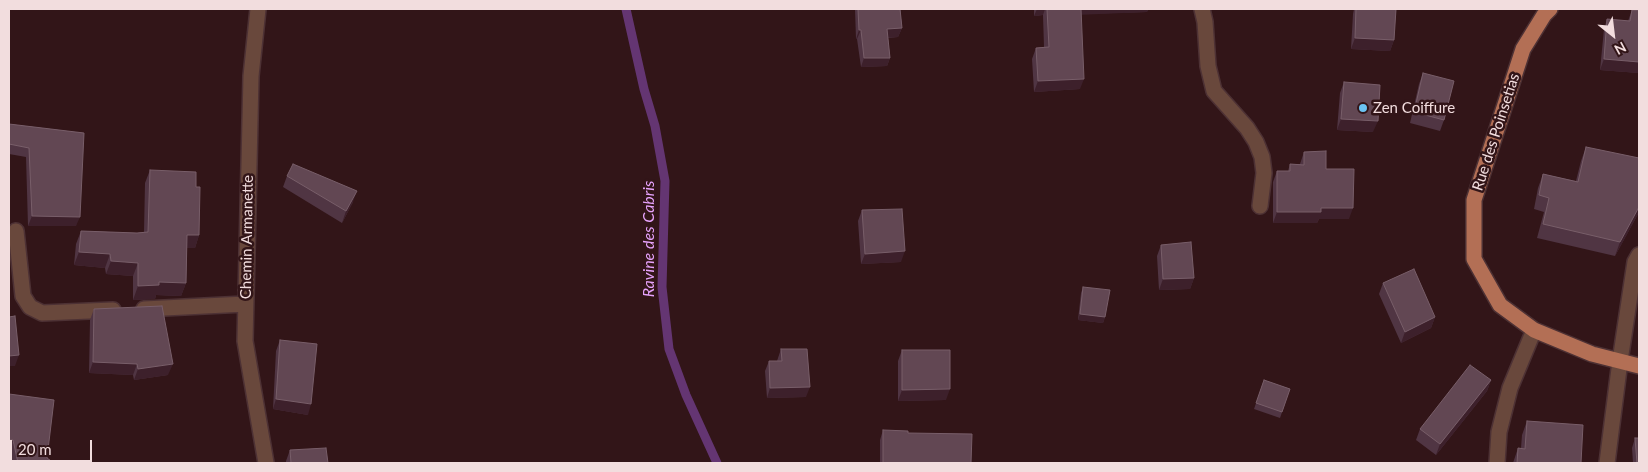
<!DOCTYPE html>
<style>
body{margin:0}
#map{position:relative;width:1648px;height:472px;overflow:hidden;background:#321518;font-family:Lato,sans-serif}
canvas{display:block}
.frame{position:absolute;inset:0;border:10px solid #f2ddde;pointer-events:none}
.north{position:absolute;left:1588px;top:10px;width:50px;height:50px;-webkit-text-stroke:4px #321518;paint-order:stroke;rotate:151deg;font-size:14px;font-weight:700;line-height:20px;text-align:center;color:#f2ddde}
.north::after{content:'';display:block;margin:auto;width:18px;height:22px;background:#f2ddde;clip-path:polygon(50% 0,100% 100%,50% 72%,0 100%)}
.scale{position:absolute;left:10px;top:440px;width:82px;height:22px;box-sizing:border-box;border:2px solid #f2ddde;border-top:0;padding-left:6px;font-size:15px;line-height:18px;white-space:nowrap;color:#f2ddde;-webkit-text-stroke:4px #321518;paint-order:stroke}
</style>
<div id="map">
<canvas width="1648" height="472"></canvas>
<div class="frame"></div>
<div class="north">N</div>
<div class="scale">20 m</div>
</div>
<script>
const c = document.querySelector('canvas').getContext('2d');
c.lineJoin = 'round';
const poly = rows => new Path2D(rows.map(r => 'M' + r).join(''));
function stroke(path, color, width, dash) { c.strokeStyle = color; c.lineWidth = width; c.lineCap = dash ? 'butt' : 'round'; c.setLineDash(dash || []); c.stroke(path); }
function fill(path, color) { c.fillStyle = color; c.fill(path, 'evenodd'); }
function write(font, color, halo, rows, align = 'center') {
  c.font = font + ' Lato,sans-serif'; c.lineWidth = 5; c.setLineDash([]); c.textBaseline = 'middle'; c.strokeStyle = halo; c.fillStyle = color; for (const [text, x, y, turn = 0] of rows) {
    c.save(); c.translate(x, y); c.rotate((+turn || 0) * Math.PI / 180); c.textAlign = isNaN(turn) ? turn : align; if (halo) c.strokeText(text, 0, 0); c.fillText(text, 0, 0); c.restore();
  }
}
stroke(poly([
 [626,9,644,89,655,126,665,181,662,287,669,349,686,395,717,463]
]), '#643572', 9);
const minor = poly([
 [258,9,251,76,245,341,266,463],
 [1202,9,1205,22,1208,66,1214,91,1247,128,1256,142,1262,157,1264,173,1260,206],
 [16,231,23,296,30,307,42,313,113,310],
 [144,309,245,304],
 [1497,463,1499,432,1510,388,1534,330],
 [1607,463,1620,361,1635,262,1639,255]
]);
const major = poly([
 [1550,9,1544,15,1523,49,1474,200,1474,259,1500,305,1534,330,1592,354,1639,366]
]);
stroke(minor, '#4d3134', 18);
stroke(major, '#4d3134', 18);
stroke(minor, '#69483c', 15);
stroke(major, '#b36f55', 15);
fill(poly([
 [855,9,900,9,902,28,898,37,888,38,890,58,887,66,861,67,857,39,856,39],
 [1034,9,1148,9,1147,12,1081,14,1080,89,1034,92,1032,59,1036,48,1044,47,1043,15,1034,16],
 [1354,9,1396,9,1394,40,1390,51,1351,49,1353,14],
 [1632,10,1639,10,1639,73,1600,70,1604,29,1607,19,1628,21],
 [1423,73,1444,120,1440,131,1410,123,1419,84],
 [1344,82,1373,132,1337,130,1340,93],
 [9,124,84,133,76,226,28,226,26,157,9,154],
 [1586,147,1638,214,1615,256,1537,238,1544,212,1534,209,1538,188,1543,174,1576,181,1581,161],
 [1304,152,1326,169,1349,219,1319,219,1317,223,1273,223,1273,182,1277,171,1288,171,1290,164,1300,164],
 [150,170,196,187,199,235,195,248,187,248,186,283,181,296,156,295,155,299,133,300,133,276,106,274,105,268,74,265,76,244,81,231,137,233,144,232,145,183],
 [287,176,353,202,342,223,283,187],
 [862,210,901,262,861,264,858,221],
 [1161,245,1194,278,1190,289,1159,290,1157,256],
 [1383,283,1435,317,1431,328,1401,343,1379,294],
 [1083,287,1105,317,1103,323,1078,320,1081,293],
 [94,309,168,375,134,380,133,375,89,373,90,320],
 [280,340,308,415,273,409,276,351],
 [781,349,806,397,767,398,765,371,769,361,777,361],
 [902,350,946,400,898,401,898,361],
 [1264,380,1290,389,1280,418,1254,409],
 [1491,380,1487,391,1436,455,1416,440,1420,429],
 [9,394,47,458,54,463,12,463,9,451],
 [1527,421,1581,463,1513,463,1518,448,1521,448,1522,435],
 [883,430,908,433,971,463,880,463,880,440],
 [1635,438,1639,463,1633,463,1632,448],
 [290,450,328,463,286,463,286,461]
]), '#503543');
fill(poly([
 [1037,9,1045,9,1043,15,1034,16],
 [1079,9,1148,9,1147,12,1076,15],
 [902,28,898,37,884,38,887,29],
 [859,30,861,30,857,39,856,39],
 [1355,38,1394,40,1390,51,1351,49],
 [864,58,890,58,887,66,861,67],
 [1604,59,1639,62,1639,73,1600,70],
 [1084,79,1080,89,1034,92,1038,81],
 [1341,119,1378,121,1373,132,1337,130],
 [357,191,353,202,342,223,346,211],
 [1639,207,1638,214,1615,256,1620,242],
 [1321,208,1353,208,1349,219,1319,219,1317,223,1273,223,1277,212],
 [32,216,80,217,76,226,28,226],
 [187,235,199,235,195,248,182,248],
 [905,251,901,262,861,264,865,254],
 [79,252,110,254,105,268,74,265],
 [111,261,138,263,133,276,106,274],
 [1194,278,1190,289,1159,290,1163,279],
 [159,282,186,283,181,296,156,295,155,299,133,300,138,286],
 [1080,314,1105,317,1103,323,1078,320],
 [1435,317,1431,328,1401,343,1405,332],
 [19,355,15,366,9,366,9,356],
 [93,362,137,364,133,375,89,373],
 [173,364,168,375,134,380,138,369],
 [1491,380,1487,391,1436,455,1440,444],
 [810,387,806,397,767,398,770,388],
 [950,389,946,400,898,401,902,390],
 [276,399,311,404,308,415,273,409],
 [9,440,13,440,9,451]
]), '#3d202b');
const building = poly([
 [858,9,900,9,902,28,887,29,890,58,864,58,861,30,859,30,858,9],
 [1047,9,1081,9,1084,79,1038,81,1036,48,1049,47,1047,9],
 [1356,9,1396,9,1394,40,1355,38,1356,9],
 [1632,10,1639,10,1639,62,1604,59,1607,19,1630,21,1632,10],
 [1423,73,1454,81,1444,120,1414,112,1423,73],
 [1344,82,1380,85,1378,121,1341,119,1344,82],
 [9,124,84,133,80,217,32,216,29,148,9,144,9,124],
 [1586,147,1639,158,1639,207,1620,242,1543,224,1549,198,1539,195,1543,174,1578,182,1586,147],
 [1326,151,1326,169,1354,169,1353,208,1321,208,1321,212,1277,212,1277,171,1290,171,1290,164,1304,165,1304,152,1326,151],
 [293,164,357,191,346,211,287,176,293,164],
 [150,170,196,172,196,187,200,187,199,235,187,235,186,283,159,282,159,285,138,286,138,263,111,261,110,254,79,252,81,231,137,233,148,232,150,170],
 [902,209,905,251,865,254,862,210,902,209],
 [1191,242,1194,278,1163,279,1161,245,1191,242],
 [1414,269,1435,317,1405,332,1383,283,1414,269],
 [1083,287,1110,290,1105,317,1080,314,1083,287],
 [162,306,173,364,138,369,137,364,93,362,94,309,162,306],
 [15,316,19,355,9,356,9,317,15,316],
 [280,340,317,344,311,404,276,399,280,340],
 [781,349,807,349,810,387,770,388,769,361,782,361,781,349],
 [902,350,950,350,950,389,902,390,902,350],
 [1470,365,1491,380,1440,444,1420,429,1470,365],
 [1264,380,1290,389,1282,412,1256,403,1264,380],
 [9,394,54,400,47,458,54,463,18,463,13,440,9,440,9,394],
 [1527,421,1583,425,1581,463,1517,463,1518,448,1525,449,1527,421],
 [883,430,908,431,908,433,972,434,971,463,883,463,883,430],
 [1635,438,1639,438,1639,463,1637,463,1635,438],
 [326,448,328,463,291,463,290,450,326,448]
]);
fill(building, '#624753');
stroke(building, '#785e69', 1);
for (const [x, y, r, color] of [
 [1363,108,5,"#6bc3f2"]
]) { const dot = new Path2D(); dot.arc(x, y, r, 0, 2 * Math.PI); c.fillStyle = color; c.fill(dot); stroke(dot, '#321518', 2); }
write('15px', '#f2ddde', '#321518', [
 ["Zen Coiffure",1373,108]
], 'left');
write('15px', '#f2ddde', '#321518', [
 ["Rue des Poinsetias",1496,132,-72],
 ["Chemin Armanette",247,237,-89]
]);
write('italic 16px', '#e7a3fc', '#321518', [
 ["Ravine des Cabris",649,239,-90]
]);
</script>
